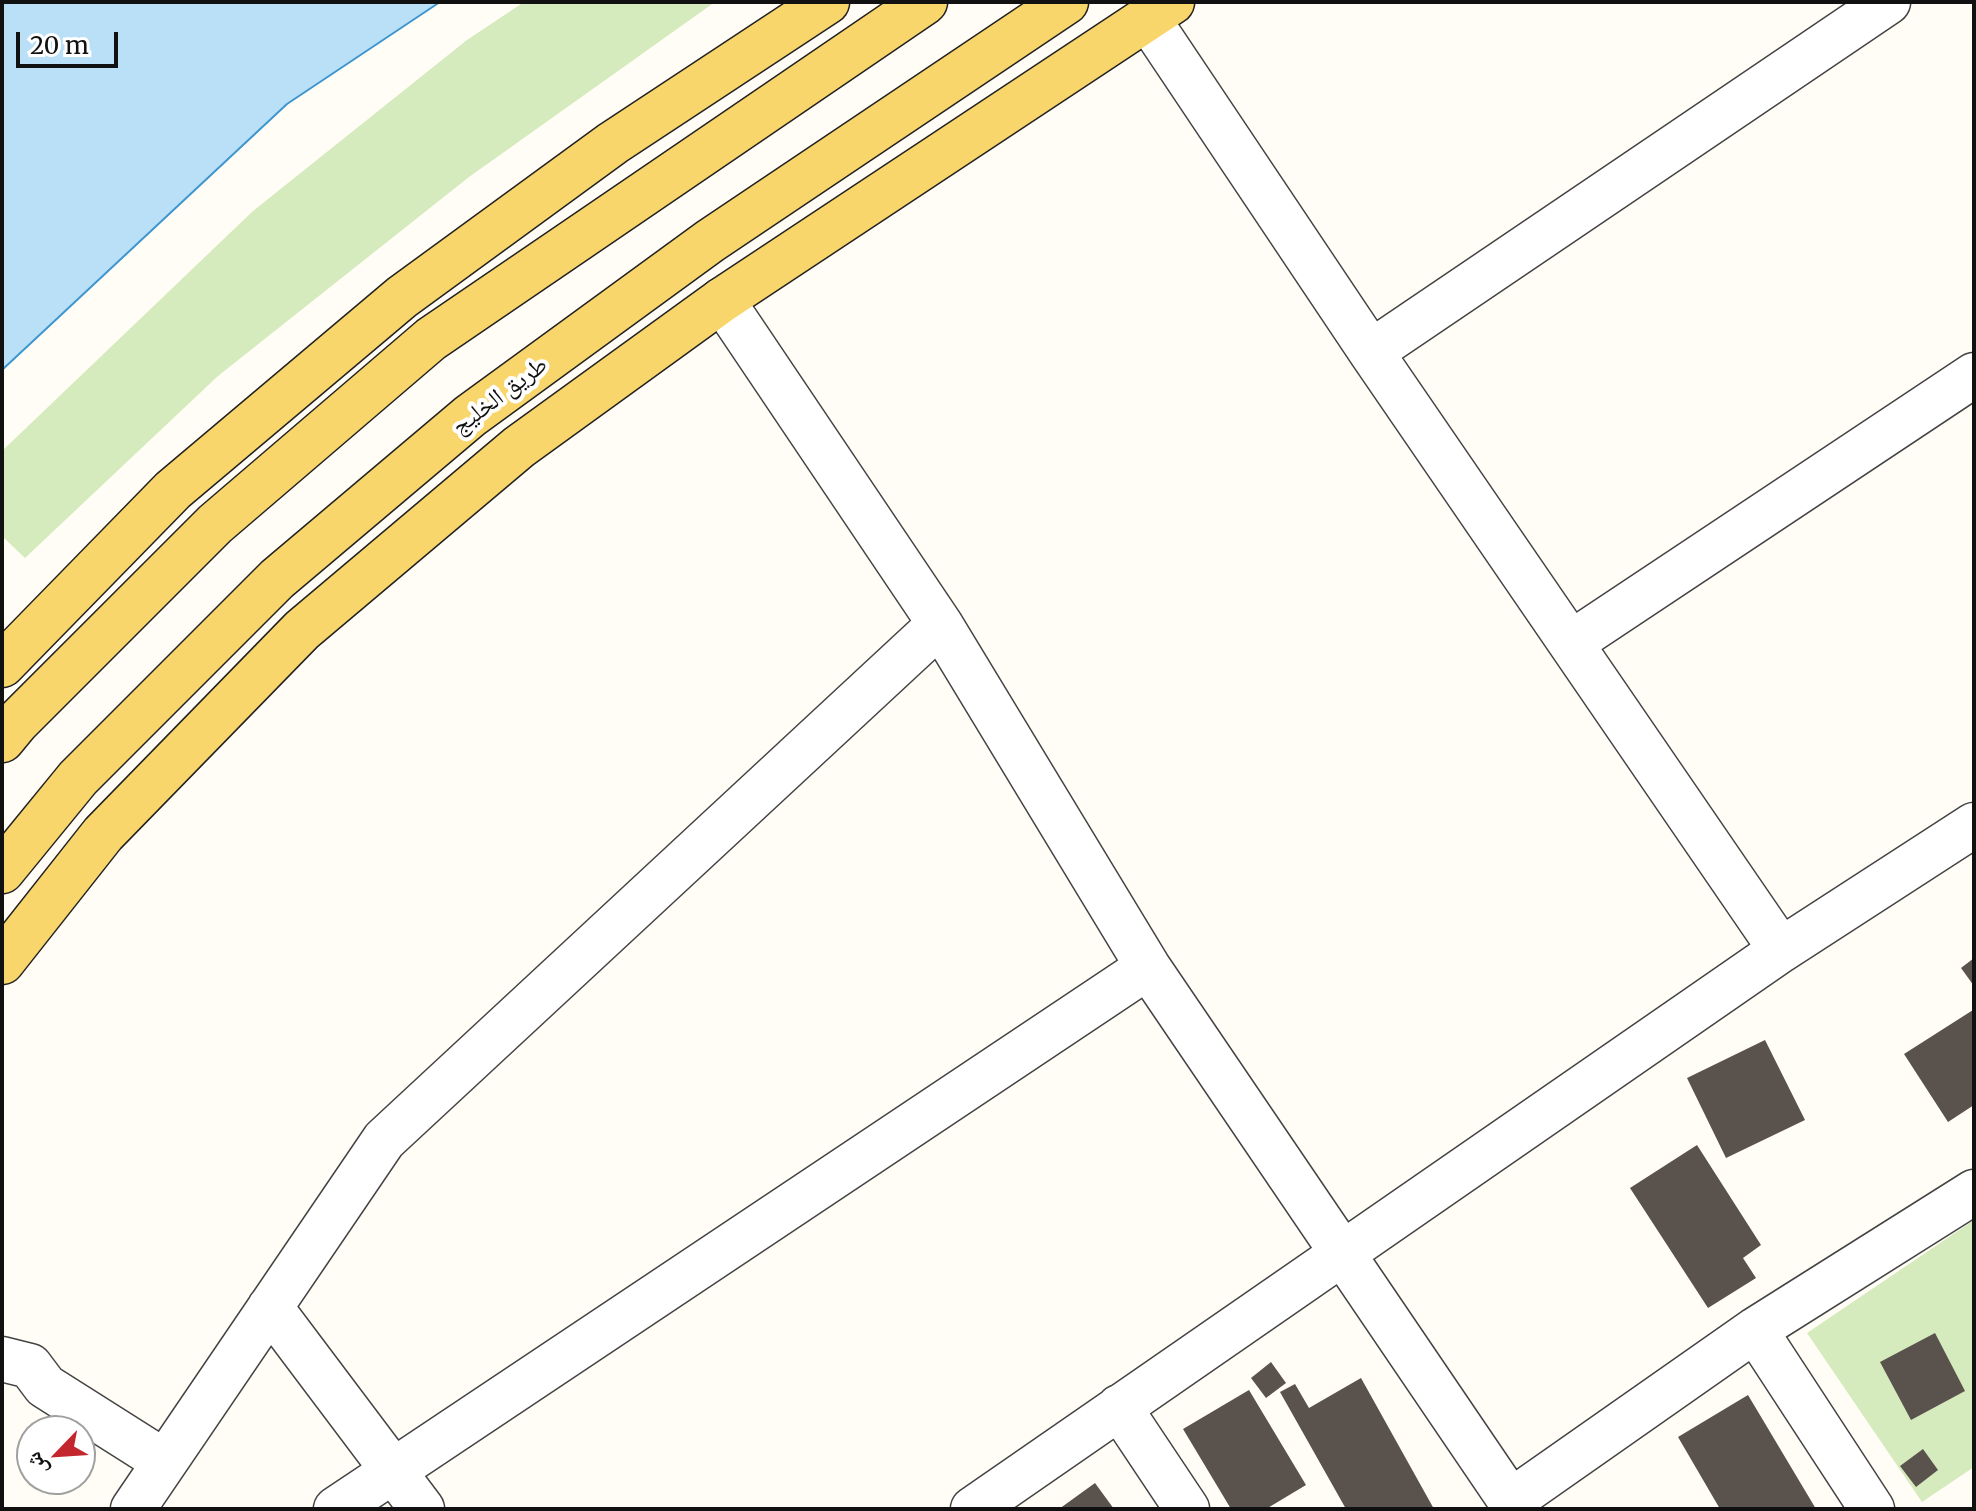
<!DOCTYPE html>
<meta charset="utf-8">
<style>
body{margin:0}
#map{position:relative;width:1976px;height:1511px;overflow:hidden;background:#fffdf5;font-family:Merriweather,"Noto Naskh Arabic",serif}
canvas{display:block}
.frame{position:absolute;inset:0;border:4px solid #111;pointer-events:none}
.north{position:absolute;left:16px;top:1415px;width:80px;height:80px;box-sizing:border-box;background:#fff;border:2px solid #a0a0a0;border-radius:50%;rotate:245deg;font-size:22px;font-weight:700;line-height:32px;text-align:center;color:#111}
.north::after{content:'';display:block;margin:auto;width:28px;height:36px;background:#c4262e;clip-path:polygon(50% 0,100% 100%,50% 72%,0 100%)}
.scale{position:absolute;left:16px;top:32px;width:102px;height:36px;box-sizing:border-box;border:4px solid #111;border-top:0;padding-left:10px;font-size:24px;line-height:28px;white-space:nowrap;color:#111;-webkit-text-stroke:6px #fff;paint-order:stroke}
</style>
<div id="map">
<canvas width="1976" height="1511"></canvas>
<div class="frame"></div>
<div class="north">ش</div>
<div class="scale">20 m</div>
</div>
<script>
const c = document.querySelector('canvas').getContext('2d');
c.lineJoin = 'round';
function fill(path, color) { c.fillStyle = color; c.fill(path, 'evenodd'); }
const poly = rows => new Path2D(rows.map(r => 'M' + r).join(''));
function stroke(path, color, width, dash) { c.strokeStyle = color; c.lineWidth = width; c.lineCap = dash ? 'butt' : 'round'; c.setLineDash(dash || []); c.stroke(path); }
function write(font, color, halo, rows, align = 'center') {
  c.font = font + ' Merriweather,"Noto Naskh Arabic",serif'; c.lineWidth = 8; c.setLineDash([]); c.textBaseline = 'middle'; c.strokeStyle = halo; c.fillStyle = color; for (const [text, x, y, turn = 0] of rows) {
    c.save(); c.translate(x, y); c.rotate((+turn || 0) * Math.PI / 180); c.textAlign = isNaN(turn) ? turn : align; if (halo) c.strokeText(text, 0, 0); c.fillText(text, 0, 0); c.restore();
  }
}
fill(poly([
 [524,2,715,2,469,177,218,376,25,558,2,536,2,451,253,211,467,40],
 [1974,1220,1974,1467,1922,1502,1807,1333]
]), '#d5ebbd');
const water = poly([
 [2,2,440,2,287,104,2,370,2,2]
]);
fill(water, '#b9e0f7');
stroke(water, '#3f96cf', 2);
fill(poly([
 [1974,958,1974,986,1961,968],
 [1973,1010,1974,1105,1948,1122,1904,1054],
 [1765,1040,1805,1120,1726,1158,1687,1078],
 [1697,1145,1761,1245,1743,1258,1756,1278,1708,1308,1630,1188],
 [1935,1333,1965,1391,1911,1420,1880,1362],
 [1271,1362,1286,1383,1266,1398,1251,1378],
 [1361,1378,1434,1509,1346,1509,1280,1392,1295,1384,1309,1408],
 [1249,1390,1306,1485,1266,1509,1231,1509,1183,1429],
 [1748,1395,1816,1509,1720,1509,1678,1437],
 [1923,1449,1938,1470,1916,1487,1900,1466],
 [1095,1483,1114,1509,1059,1509]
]), '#5a524d');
const minor = poly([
 [1148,19,1371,352,1781,950],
 [722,300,940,624,1148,967,1516,1509],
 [1371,352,1888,2],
 [1571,643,1974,375],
 [270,1307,422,1509],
 [1755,1330,1872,1509],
 [2,1359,30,1366,45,1386,165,1462],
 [1119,1407,1187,1509],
 [1511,1501,1755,1330,1974,1192],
 [133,1509,384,1140,940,624],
 [336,1509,1148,967],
 [973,1509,1781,950,1974,825]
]);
const major = poly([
 [2,665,173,490,402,297,613,143,827,2],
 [2,740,16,723,215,524,431,339,925,2],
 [2,871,78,778,277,579,470,416,710,241,1066,2],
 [2,962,103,834,302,630,519,447,722,300,1172,2]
]);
stroke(minor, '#444', 47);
stroke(major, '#222', 47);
stroke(minor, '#fff', 44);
stroke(major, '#f9d66b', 44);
write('24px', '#111', '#fff', [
 ["طريق الخليج",500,396,-37]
]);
</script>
